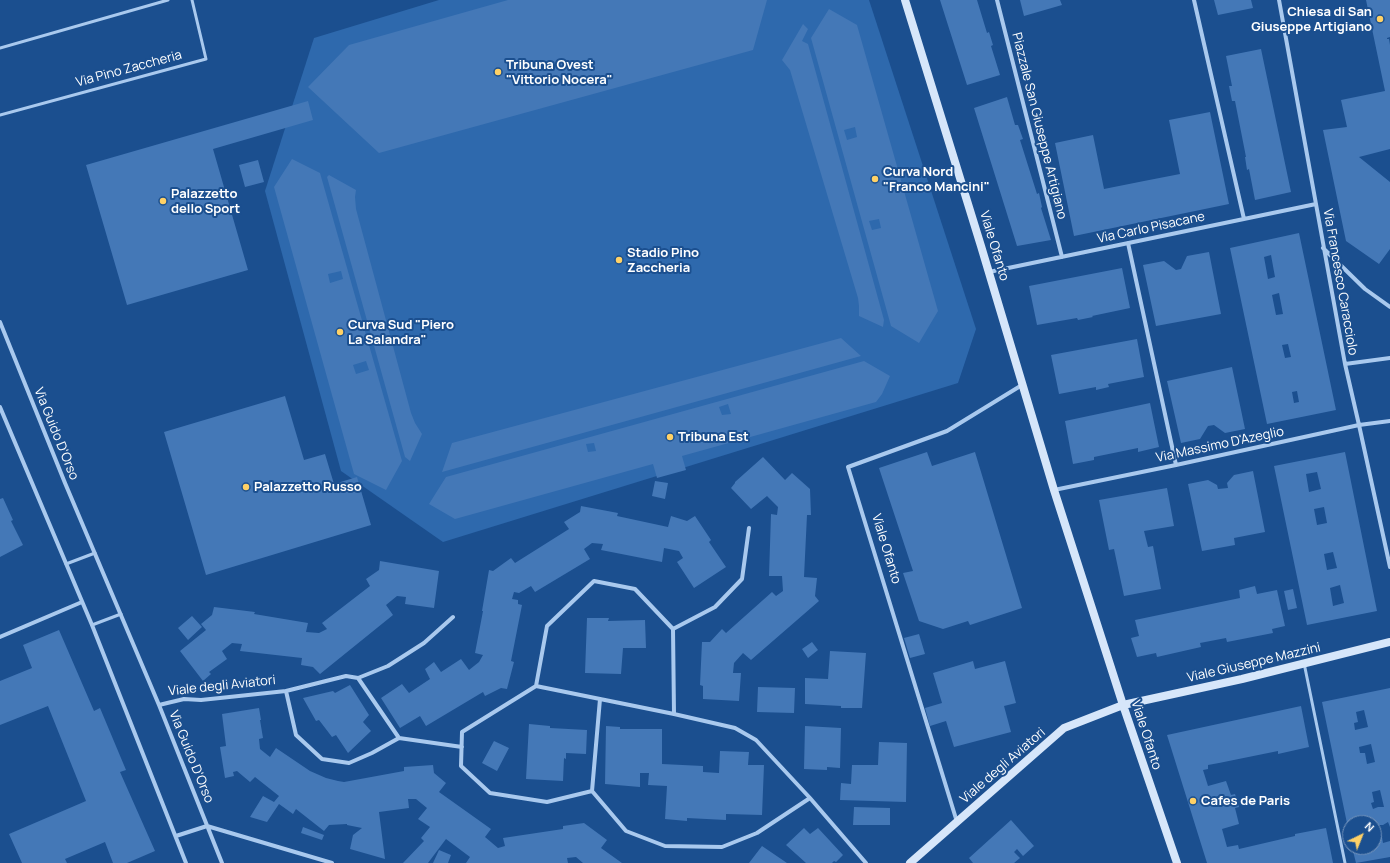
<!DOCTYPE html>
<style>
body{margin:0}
#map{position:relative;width:1390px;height:863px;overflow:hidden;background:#1b4f8f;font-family:Manrope,sans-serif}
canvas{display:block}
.north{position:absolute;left:1342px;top:815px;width:40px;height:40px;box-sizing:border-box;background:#1b4f8f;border:1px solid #7695bc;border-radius:50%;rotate:43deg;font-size:11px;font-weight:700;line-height:16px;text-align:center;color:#fff}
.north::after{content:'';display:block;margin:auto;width:14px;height:18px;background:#ffd166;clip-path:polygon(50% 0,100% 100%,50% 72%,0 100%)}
</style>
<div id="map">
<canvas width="1390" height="863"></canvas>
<div class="north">N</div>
</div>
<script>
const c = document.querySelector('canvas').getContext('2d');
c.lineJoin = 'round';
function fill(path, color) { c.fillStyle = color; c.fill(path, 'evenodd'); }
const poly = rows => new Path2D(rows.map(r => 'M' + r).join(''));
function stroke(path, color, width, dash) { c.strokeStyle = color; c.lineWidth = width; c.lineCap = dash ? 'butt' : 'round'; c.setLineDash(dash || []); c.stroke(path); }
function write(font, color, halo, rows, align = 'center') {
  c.font = font + ' Manrope,sans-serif'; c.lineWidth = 4; c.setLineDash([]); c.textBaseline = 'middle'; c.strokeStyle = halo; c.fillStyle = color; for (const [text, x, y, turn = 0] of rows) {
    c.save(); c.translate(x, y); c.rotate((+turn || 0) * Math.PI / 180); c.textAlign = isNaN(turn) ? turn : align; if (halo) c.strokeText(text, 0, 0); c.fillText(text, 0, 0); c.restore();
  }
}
fill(poly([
 [439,0,869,0,976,329,958,383,443,542,341,471,265,191,314,38]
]), '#2e69ad');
fill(poly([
 [508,0,767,0,753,50,379,153,308,87,349,45],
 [940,0,977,0,987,33,989,32,993,45,991,46,1000,75,967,85],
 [1020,0,1060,0,1062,5,1024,16],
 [1214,0,1251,0,1253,8,1218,15],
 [1366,0,1390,0,1390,37,1387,38,1387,39,1389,39,1390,45,1390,149,1359,157,1390,182,1390,249,1379,264,1346,241,1323,130,1347,127,1341,100,1385,91],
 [829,9,857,25,938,311,919,343,891,326,811,38],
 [855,127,857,137,847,140,844,130],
 [879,219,881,228,872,230,869,221],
 [803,24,808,29,802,41,808,44,884,320,883,327,859,316,859,306,858,298,790,70,782,60],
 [1261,49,1291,192,1255,200,1249,169,1247,170,1245,157,1246,157,1235,101,1232,101,1229,86,1232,86,1226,56],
 [1007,97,1015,125,1018,125,1023,139,1020,140,1037,194,1039,193,1042,207,1041,208,1051,240,1017,246,974,108],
 [308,101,313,120,213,149,248,270,127,305,86,165],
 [1210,112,1229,204,1074,236,1055,143,1093,135,1104,189,1144,181,1180,174,1169,120],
 [292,159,320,173,402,461,386,490,354,474,274,187],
 [341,271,343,279,330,283,328,274],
 [366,361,369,370,356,374,353,365],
 [258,160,264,182,245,187,239,165],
 [329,175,356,190,355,197,356,209,411,413,415,423,422,434,410,461,405,457,327,177],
 [1299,233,1336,410,1267,424,1230,248],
 [1271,255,1275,277,1268,279,1264,257],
 [1279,293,1283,314,1276,315,1272,295],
 [1288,344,1291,357,1285,358,1282,345],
 [1297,391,1299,402,1294,403,1292,392],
 [1209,252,1221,314,1156,326,1143,265,1164,261,1176,270,1181,269,1187,256],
 [1122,268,1130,308,1092,316,1093,317,1078,320,1077,318,1037,325,1029,286],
 [841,338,861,356,442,472,452,443],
 [1137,339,1144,377,1108,384,1109,387,1096,390,1096,387,1059,394,1051,355],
 [864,361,890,376,882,394,876,402,682,456,686,470,657,478,653,464,455,519,429,504,446,477],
 [728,404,731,414,722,415,719,407],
 [594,443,596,451,588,452,586,444],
 [1232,367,1245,429,1225,433,1214,425,1208,426,1200,439,1181,443,1167,381],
 [285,396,304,460,325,454,334,484,357,477,371,525,206,575,164,432],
 [1150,403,1159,447,1138,452,1138,448,1094,457,1094,460,1073,464,1065,421],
 [927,452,932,466,975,452,1022,608,970,625,968,621,943,629,919,621,903,573,913,571,879,468],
 [1345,452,1377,611,1307,625,1274,466],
 [1317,472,1321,489,1309,492,1306,474],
 [1324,507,1327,523,1317,525,1314,509],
 [1333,552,1337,568,1327,570,1324,554],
 [1340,585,1344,603,1333,606,1330,588],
 [763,457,785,480,792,473,810,489,811,515,807,515,804,577,817,578,815,596,819,601,751,660,743,653,734,663,733,673,741,673,739,701,703,699,703,686,700,685,702,642,710,642,722,629,726,633,772,592,776,596,783,591,782,576,769,576,771,514,777,515,778,507,767,496,751,509,731,488,735,483,735,482],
 [1253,471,1265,532,1234,538,1235,545,1202,551,1188,484,1208,480,1217,485,1218,489,1228,488,1227,483,1234,475],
 [655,481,668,483,665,499,652,496],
 [1167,488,1174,526,1144,531,1148,547,1153,546,1161,589,1124,596,1114,549,1109,550,1099,500],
 [3,498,13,520,11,521,23,545,0,557,0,499],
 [581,506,618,513,617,516,668,527,671,516,687,521,695,516,711,540,709,542,726,567,694,588,677,562,683,558,679,551,664,548,662,562,601,550,603,544,592,543,584,549,590,559,535,592,531,586,519,593,514,592,512,599,518,600,518,604,522,605,511,661,514,662,507,689,501,688,485,696,483,692,426,726,420,716,400,728,381,698,402,684,409,693,430,679,425,669,434,662,441,672,461,659,469,670,479,662,483,655,475,653,483,611,482,611,489,570,493,571,511,558,515,563,569,529,564,522,580,512],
 [380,561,439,571,434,608,405,604,406,597,397,596,386,605,393,615,320,674,313,667,301,665,302,658,240,651,242,644,232,643,222,651,227,659,209,672,211,674,203,681,180,651,206,630,201,624,212,615,214,607,255,612,254,614,308,623,306,632,319,633,327,629,322,623,370,586,366,579,379,570],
 [1255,586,1257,594,1277,590,1285,626,1272,629,1273,633,1227,642,1226,638,1200,643,1201,647,1157,657,1156,653,1137,657,1131,638,1139,636,1135,620,1240,598,1239,590],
 [1293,589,1297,608,1288,610,1284,591],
 [192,616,202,627,188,640,178,628],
 [587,618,609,618,608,621,645,620,646,648,623,648,621,674,585,673],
 [59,630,94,711,100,708,126,770,120,772,155,851,127,863,113,863,105,842,65,859,67,863,22,863,9,834,86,801,48,706,0,725,0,681,32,668,23,645],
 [919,634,925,654,910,658,904,638],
 [812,642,818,650,808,658,802,649],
 [830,651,866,653,862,708,841,708,841,706,805,704,805,678,828,679],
 [973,661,975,669,1005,661,1016,703,1004,706,1011,732,954,747,946,721,930,726,925,708,942,703,933,673],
 [350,685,369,715,363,722,371,731,348,753,336,735,332,737,319,720,316,721,303,698,333,691,335,693],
 [758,687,795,688,794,713,757,712],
 [1390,688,1390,827,1388,822,1383,825,1376,825,1378,833,1381,832,1383,843,1390,841,1390,857,1356,863,1352,847,1374,847,1374,823,1350,823,1349,833,1322,702],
 [1364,710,1368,727,1355,730,1354,723,1358,722,1356,712],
 [1371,744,1375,762,1367,764,1365,753,1360,753,1359,747],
 [1380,790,1384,807,1378,807,1373,809,1371,803,1374,802,1372,792],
 [1301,706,1309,747,1278,754,1278,751,1219,763,1208,765,1208,769,1203,770,1208,786,1226,781,1231,795,1235,794,1239,807,1235,808,1239,824,1222,829,1227,847,1238,845,1239,849,1295,836,1295,834,1326,828,1333,863,1207,863,1167,735],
 [259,708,261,720,260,720,263,738,259,739,260,749,270,757,276,748,310,771,326,778,338,781,344,782,404,771,404,767,433,765,434,773,446,783,439,792,491,829,485,837,498,848,505,846,503,838,563,829,563,826,584,823,607,840,601,848,622,863,583,863,576,857,567,858,568,863,466,863,470,857,446,839,428,863,403,863,424,841,421,838,430,827,418,819,427,808,416,799,408,799,409,808,379,812,385,859,350,849,353,835,362,828,347,825,347,824,329,825,324,831,296,809,293,814,279,804,267,822,250,817,263,796,274,802,279,796,255,777,250,782,237,771,233,772,234,776,225,778,220,747,226,746,222,714],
 [529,724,550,726,550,728,587,730,586,754,566,753,566,759,564,758,563,781,526,779],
 [606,726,620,727,620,729,662,729,662,764,703,766,703,772,719,773,720,751,749,752,748,765,764,765,762,815,726,814,726,820,687,818,687,821,665,819,667,786,648,785,649,773,640,773,640,787,605,784],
 [805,726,841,728,840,768,827,767,827,770,804,769],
 [494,741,509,748,497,771,482,763],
 [879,742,907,743,906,802,840,800,841,783,851,784,852,765,878,765],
 [854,807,890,808,890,825,853,825],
 [1011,820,1034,846,1023,856,1017,849,1014,852,1020,858,1014,863,973,863,969,858],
 [303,827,324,835,322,840,301,833],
 [804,828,810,834,818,828,843,855,836,862,834,861,832,863,806,863,786,845],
 [762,846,787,863,749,863],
 [439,850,451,855,448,863,433,863]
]), '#4478b7');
stroke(poly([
 [0,48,168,0],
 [0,115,206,59,192,0],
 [66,564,95,553],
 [92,625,121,614],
 [1304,663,1345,863]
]), '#a9c9ee', 3);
stroke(poly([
 [997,0,1062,257],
 [1194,0,1244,219],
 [1279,0,1345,364,1359,425,1390,567],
 [1128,243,1176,465],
 [1323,248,1365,289,1390,307],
 [989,272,1316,204],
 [0,322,65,483,159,705,222,863],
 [1345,364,1390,358],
 [0,407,92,625,186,863],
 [1054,490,1176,465,1359,425,1390,421],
 [673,629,715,607,742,579,749,528],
 [0,637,82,602],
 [358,678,388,666,424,643,453,617],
 [536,686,462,732,461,766,490,793,547,802,592,791,600,699],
 [159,705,184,699,201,700,286,691],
 [674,714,673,629,635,589,594,581,547,626,536,686,674,714,735,728,756,740,810,798,866,863],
 [399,738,358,678,346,676,286,691,296,735,322,759,349,763,372,753,399,738,462,747],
 [592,791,626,831,665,846,722,847,757,833,810,798],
 [957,822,848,467,947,431,1022,385],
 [176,836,207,826,332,863]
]), '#a9c9ee', 4);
stroke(poly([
 [905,0,981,246,1054,490,1123,705,1177,863],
 [910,863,1064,728,1123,705,1242,679,1390,642]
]), '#d6e6fa', 8);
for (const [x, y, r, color] of [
 [1380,19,4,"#ffd166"],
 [498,72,4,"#ffd166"],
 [875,179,4,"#ffd166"],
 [163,201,4,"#ffd166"],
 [619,260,4,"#ffd166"],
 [340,332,4,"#ffd166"],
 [670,437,4,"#ffd166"],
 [246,487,4,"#ffd166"],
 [1193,801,4,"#ffd166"]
]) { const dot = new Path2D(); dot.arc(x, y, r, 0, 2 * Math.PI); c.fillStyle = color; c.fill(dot); stroke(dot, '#1b4f8f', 1.5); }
write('bold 13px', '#fff', '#1b4f8f', [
 ["Chiesa di San",1372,12,"right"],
 ["Giuseppe Artigiano",1372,27,"right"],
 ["Tribuna Ovest",506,65],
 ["\"Vittorio Nocera\"",506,80],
 ["Curva Nord",883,172],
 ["\"Franco Mancini\"",883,187],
 ["Palazzetto",171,194],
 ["dello Sport",171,209],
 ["Stadio Pino",627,253],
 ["Zaccheria",627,268],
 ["Curva Sud \"Piero",348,325],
 ["La Salandra\"",348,340],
 ["Tribuna Est",678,437],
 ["Palazzetto Russo",254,487],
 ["Cafes de Paris",1201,801]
], 'left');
write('13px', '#fff', '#1b4f8f', [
 ["Via Pino Zaccheria",129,69,-15],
 ["Piazzale San Giuseppe Artigiano",1039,126,76],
 ["Via Carlo Pisacane",1151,228,-12],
 ["Viale Ofanto",994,246,73],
 ["Via Francesco Caracciolo",1340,282,80],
 ["Via Guido D'Orso",56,434,68],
 ["Via Massimo D'Azeglio",1220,445,-12],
 ["Viale Ofanto",886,549,73],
 ["Viale Giuseppe Mazzini",1254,663,-13],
 ["Viale degli Aviatori",222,686,-6],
 ["Viale Ofanto",1146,735,72],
 ["Via Guido D'Orso",191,757,68],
 ["Viale degli Aviatori",1003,766,-41]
]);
</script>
